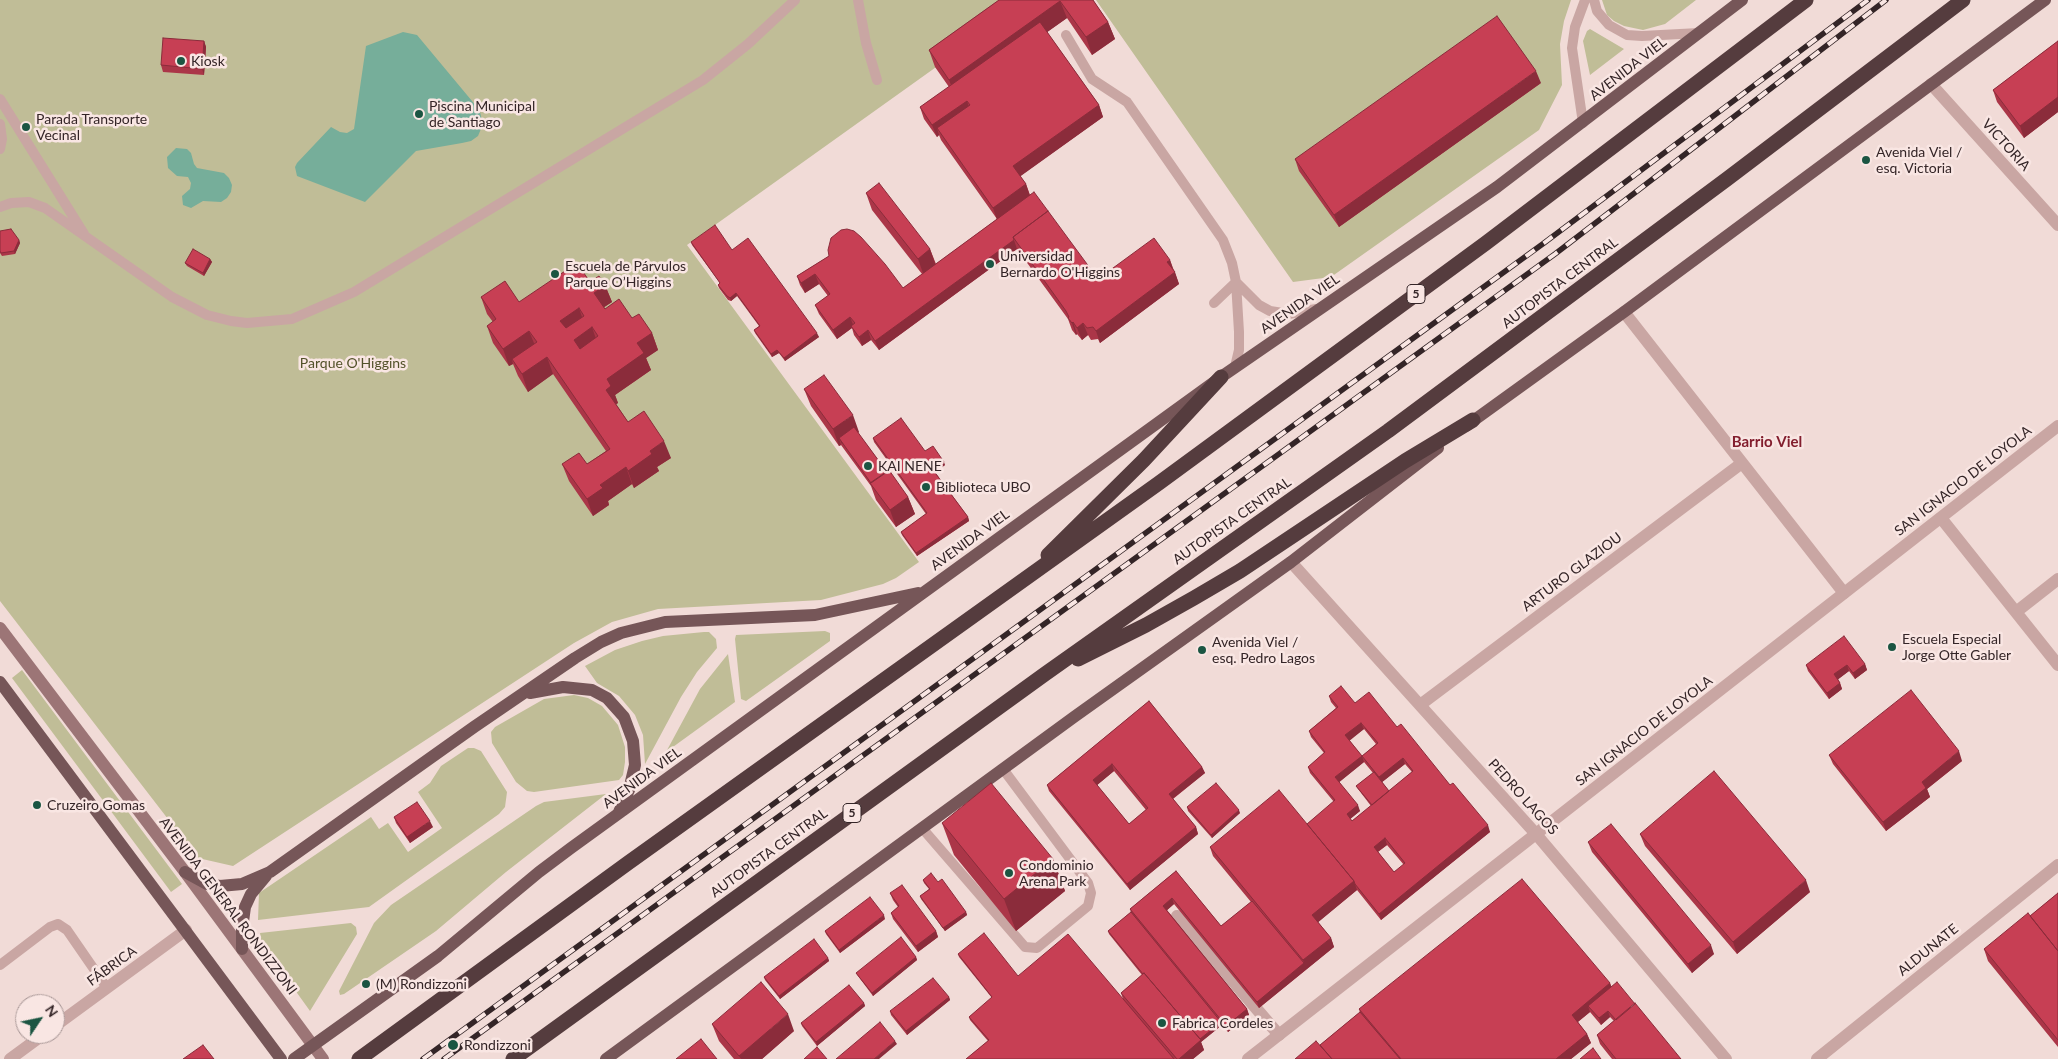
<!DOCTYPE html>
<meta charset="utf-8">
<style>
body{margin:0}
#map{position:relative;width:2058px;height:1059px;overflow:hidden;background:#f1dbd7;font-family:Lato,sans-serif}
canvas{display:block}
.north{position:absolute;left:15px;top:994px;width:50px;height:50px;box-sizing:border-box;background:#f9e6e3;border:1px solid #aa9998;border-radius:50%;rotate:56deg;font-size:14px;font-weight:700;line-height:20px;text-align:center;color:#342527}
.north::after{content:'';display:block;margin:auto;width:18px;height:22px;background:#1b5542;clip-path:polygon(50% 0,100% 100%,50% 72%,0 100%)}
</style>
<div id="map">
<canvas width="2058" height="1059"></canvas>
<div class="north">N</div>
</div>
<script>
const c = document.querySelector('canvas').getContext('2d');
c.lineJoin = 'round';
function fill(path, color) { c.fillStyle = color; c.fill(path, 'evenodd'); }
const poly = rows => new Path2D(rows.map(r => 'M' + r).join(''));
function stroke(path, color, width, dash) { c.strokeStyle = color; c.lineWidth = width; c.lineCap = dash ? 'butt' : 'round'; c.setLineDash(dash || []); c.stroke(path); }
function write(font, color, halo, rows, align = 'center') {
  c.font = font + ' Lato,sans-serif'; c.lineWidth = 5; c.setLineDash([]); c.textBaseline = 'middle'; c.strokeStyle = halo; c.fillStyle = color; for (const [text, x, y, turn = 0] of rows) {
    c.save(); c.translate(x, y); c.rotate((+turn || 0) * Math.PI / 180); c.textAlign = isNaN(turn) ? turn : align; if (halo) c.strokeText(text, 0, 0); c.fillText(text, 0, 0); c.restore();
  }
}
fill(poly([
 [0,0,1030,0,687,245,919,562,896,578,883,584,821,600,658,609,612,622,574,643,233,866,198,858,0,601],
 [1096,0,1571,0,1564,21,1560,44,1562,85,1539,130,1331,277,1293,282],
 [1602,0,1696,0,1665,24,1643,30,1624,26,1614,21,1607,15],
 [1590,29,1624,49,1590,75,1583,41,1587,31],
 [825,631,830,633,830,641,746,701,741,699,735,639,736,635],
 [704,632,709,632,716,639,717,648,697,672,681,697,645,764,643,735,635,715,619,696,597,683,585,666,615,650,642,641,663,636],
 [728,654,735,702,666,752,700,689],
 [22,670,182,884,171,892,12,678],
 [574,695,588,698,602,706,618,725,625,747,625,762,623,775,619,780,612,781,534,792,527,791,516,782,492,743,491,732,495,727,544,699],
 [468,748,474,748,481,751,507,792,505,807,499,814,369,907,258,920,259,893,371,817,379,829,388,823,408,852,442,828,418,792,430,783,441,766],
 [606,794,506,872,436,931,344,994,340,995,339,991,374,923,391,905,536,806,544,802],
 [351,923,356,927,357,934,310,1011,262,944,260,933]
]), '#c0bd97');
fill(poly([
 [403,32,417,35,477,107,480,112,483,124,478,136,471,141,462,143,416,151,365,202,297,176,295,167,297,163,331,127,340,132,347,133,354,129,366,46],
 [176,148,187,149,191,153,194,164,197,168,224,173,229,178,232,185,231,192,227,198,221,202,203,201,191,208,183,205,182,196,190,189,191,183,188,177,177,176,168,168,167,157]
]), '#76ae9a');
stroke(poly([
 [858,0,866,43,877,80],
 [1594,0,1597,11,1609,25,1627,35,1642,36,1699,33],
 [1066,35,1092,79,1127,102,1223,240,1232,263,1236,282,1239,332,1239,350,1235,367],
 [0,99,84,234],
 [1583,123,1572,48,1575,27,1585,0],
 [0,124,2,139,0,149],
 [0,207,11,203,29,202,45,208,172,297,207,315,231,321,247,323,292,319,354,292,703,80,748,44,795,0],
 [1236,282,1259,305,1270,311,1289,314,1316,309],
 [1214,303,1236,282],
 [922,828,1025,947,1037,948,1088,906,1091,893,1088,883,1003,769],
 [0,965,50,927,58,924,67,930,107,988]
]), '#c9a6a3', 10);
stroke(poly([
 [1624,312,1844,593],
 [1941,518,2058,665],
 [1291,562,1536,834,1726,1059],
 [2016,612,2058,579],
 [1420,705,1742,463],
 [1177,916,1279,1035],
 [55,1026,186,930],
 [10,1059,44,1034],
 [1817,1059,2058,865]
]), '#c9a6a3', 12);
stroke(poly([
 [1931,84,2058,225],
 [1248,1059,2058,426]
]), '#c9a6a3', 12);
stroke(poly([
 [0,628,185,872,323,1059]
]), '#9c7576', 12);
stroke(poly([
 [1466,426,1624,312,2045,0],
 [0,682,281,1059],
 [530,693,563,687,592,690,607,698,624,717,633,741,635,765,629,790,619,812],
 [185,872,207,884,220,886,242,884,270,872,474,727,575,658,601,642,621,633,665,622,815,615,918,593],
 [242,949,242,929,245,907,251,894,266,876],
 [294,1059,438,956,539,872,571,848,1221,377,1497,187,1742,0],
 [606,1059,1074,717,1291,562,1438,448]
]), '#765658', 12);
stroke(poly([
 [1048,555,1144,460,1221,377],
 [1078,659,1146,625,1194,598,1240,571,1405,461,1473,420],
 [359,1059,628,863,1159,483,1486,243,1806,0],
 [513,1059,1045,674,1388,431,1727,179,1963,0]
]), '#553c3e', 15);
const rail = poly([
 [423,1059,1544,243,1868,0],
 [444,1059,1555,254,1886,0]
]);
stroke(rail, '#342527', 5.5);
stroke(rail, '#f9e6e3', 4, [11]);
fill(poly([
 [999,0,1093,0,1108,22,1115,39,1092,55,1067,18,1047,32,1099,105,1103,117,1020,176,1026,184,1030,195,1098,279,1170,260,1179,284,1100,343,1098,339,1091,340,1088,335,1082,340,1077,334,1076,335,1072,330,1068,319,1017,249,879,350,871,340,862,346,854,335,852,328,837,339,819,314,815,305,828,296,819,284,805,293,800,285,797,276,829,256,903,288,922,274,872,210,866,193,930,249,936,264,997,219,941,140,939,135,937,137,924,119,920,107,949,87,935,67,929,50],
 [204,41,206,47,204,75,163,72,161,65],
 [2058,41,2058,112,2024,138,1997,102,1993,90],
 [1541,83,1339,227,1299,171,1295,159],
 [0,231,19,240,20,243,15,254,2,256,0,253],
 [691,242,732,250,819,337,785,361,779,353,772,357,755,333,754,330,759,326,737,296,731,301,728,300,719,288,718,285,720,283,692,245],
 [210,259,212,262,204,276,187,266,185,263],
 [605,285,612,302,604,307,605,309,632,318,652,333,658,350,646,358,651,370,615,395,618,403,616,404,628,422,671,458,657,467,659,471,634,488,632,484,608,501,609,505,593,516,569,481,562,464,587,464,606,451,553,374,528,392,518,376,513,364,509,366,493,343,487,326,493,322,487,314,481,297,519,302],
 [804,389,859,432,858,433,887,472,908,497,915,514,896,527,876,500,871,486,841,445,839,446,811,406],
 [873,438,925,451,945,465,935,472,968,517,969,521,917,556,902,535,901,532,926,514,874,442],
 [1865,664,1867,670,1855,679,1849,671,1838,679,1840,683,1842,689,1829,699,1808,671,1806,665],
 [1329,696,1355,703,1397,727,1450,785,1490,832,1381,920,1357,890,1318,922,1331,938,1334,947,1259,1008,1174,904,1167,910,1247,1009,1249,1015,1228,1032,1222,1025,1201,1042,1204,1050,1193,1059,966,1059,988,1041,970,1020,969,1017,992,998,959,957,958,954,1018,976,1123,999,1121,993,1142,975,1109,934,1108,931,1131,912,1130,909,1176,871,1221,926,1251,902,1213,856,1210,847,1307,824,1334,802,1310,773,1308,767,1324,753,1311,737,1309,731,1336,708,1331,702],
 [1364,729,1376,744,1362,756,1349,740],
 [1364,762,1373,773,1356,786,1358,789,1371,806,1352,821,1350,819,1360,811,1339,782],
 [1405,764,1412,772,1389,791,1382,782],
 [1387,845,1404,865,1394,872,1378,852],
 [1149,701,1202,767,1205,773,1173,799,1196,827,1198,834,1130,890,1049,791,1047,785],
 [1114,771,1146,810,1129,824,1097,785],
 [1829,755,1962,761,1927,789,1930,797,1886,831,1833,764],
 [1187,807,1240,813,1212,838,1188,811],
 [394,817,433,827,410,843,396,823],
 [942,823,1053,859,1065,891,1016,931,954,855],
 [1640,834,1810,892,1737,954,1645,846],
 [1588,842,1714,954,1692,973,1592,852],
 [923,880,938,882,966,912,967,915,945,931,921,899,920,896,929,889,924,883],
 [890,893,936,931,938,937,918,952,893,919,891,913,898,907,893,900],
 [2058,893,2058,1047,1988,961,1984,949,2030,916],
 [885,919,840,953,826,934,825,931],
 [916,957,917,960,873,996,858,976,856,973],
 [828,958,829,961,780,999,765,980,764,977],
 [1610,983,1611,987,1681,1059,1612,1059,1600,1044,1597,1035,1614,1021,1610,1017,1601,1025,1590,1012,1578,1022,1587,1034,1591,1043,1571,1059,1295,1059,1320,1045,1360,1012,1359,1009],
 [949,997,950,1000,907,1035,891,1015,890,1011],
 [864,1003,865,1006,817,1046,802,1026,801,1023],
 [712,1024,794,1031,762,1059,734,1059,719,1041]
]), '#ab3648');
fill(poly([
 [1060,1,1067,18,956,97,949,80],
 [1108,22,1115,39,1092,55,1086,37],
 [204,41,206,47,204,75,202,69],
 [1536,71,1541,83,1339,227,1334,215],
 [2058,97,2058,112,2024,138,2020,126],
 [967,101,971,113,937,128,939,135,937,137,932,125],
 [1099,105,1103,117,1018,178,1013,166],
 [1026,184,1030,196,997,220,993,208],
 [19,240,20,243,15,254,14,251],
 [1014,240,1017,249,879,350,875,341],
 [930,249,936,266,924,276,918,259],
 [210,259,212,262,204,276,203,273],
 [1170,260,1174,272,1167,262],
 [1175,272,1179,284,1100,343,1096,331],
 [815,274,819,284,805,293,801,283],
 [605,285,612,302,600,310,594,293],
 [736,293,737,296,731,301,730,298],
 [579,308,585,326,567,338,560,321],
 [850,317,854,327,851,326,852,328,837,339,833,330],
 [1073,322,1077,334,1076,335,1072,323],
 [1083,323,1088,335,1082,340,1077,328],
 [592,327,598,345,580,357,574,340],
 [868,330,871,340,862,346,859,337],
 [529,331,536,348,512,359,513,364,509,366,503,349],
 [652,333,658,350,646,358,651,370,615,395,618,403,612,407,606,390,607,379,637,343],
 [817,333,819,337,785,361,784,358],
 [777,350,779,353,772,357,771,354],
 [547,357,553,374,528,392,522,374],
 [853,415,859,432,842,444,839,438,841,445,839,446,833,429],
 [664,441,671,458,657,467,659,471,634,488,628,471,650,451],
 [944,462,945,465,934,473,933,470],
 [626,467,632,484,608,501,609,505,593,516,587,499,600,485],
 [908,497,915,514,896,527,890,510],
 [968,517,969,521,917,556,916,553],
 [1865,664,1867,670,1855,679,1853,673],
 [1847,665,1849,671,1836,681,1834,674],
 [1840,683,1842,689,1829,699,1827,693],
 [1361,723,1364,729,1348,742,1345,735],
 [1959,751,1962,761,1927,789,1930,797,1886,831,1883,822,1922,782],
 [1362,756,1364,762,1337,784,1335,777],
 [1403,758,1405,764,1381,783,1379,777],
 [1112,764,1114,771,1096,786,1093,780],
 [1202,767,1205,773,1171,800,1169,794],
 [1358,805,1360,811,1349,820,1347,814],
 [1239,810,1240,813,1212,838,1211,835],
 [430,821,433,827,410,843,407,837],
 [1488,825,1490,832,1381,920,1379,914],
 [1196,827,1198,834,1130,890,1127,884],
 [1385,838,1387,845,1376,853,1374,847],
 [1053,859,1065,891,1016,931,1004,899],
 [1806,880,1810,892,1737,954,1733,942],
 [1354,881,1357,890,1316,924,1312,915],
 [1172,898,1174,904,1165,912,1163,906],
 [966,912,967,915,945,931,943,928],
 [884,915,885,919,840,953,839,950],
 [936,931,938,937,918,952,916,946],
 [1331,938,1334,947,1259,1008,1257,1002,1304,963,1303,960],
 [1711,945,1714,954,1692,973,1688,964],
 [916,957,917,960,873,996,872,993],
 [828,958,829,961,780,999,779,996],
 [1610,983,1614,993,1588,1006,1590,1012,1575,1024,1572,1015],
 [949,997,950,1000,907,1035,906,1031],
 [864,1003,865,1006,817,1046,816,1042],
 [1247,1009,1249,1015,1228,1032,1226,1026],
 [1608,1011,1610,1017,1601,1025,1599,1018],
 [788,1014,794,1031,762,1059,741,1059,739,1056],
 [1221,1022,1222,1025,1201,1042,1204,1050,1193,1059,1179,1059,1198,1041],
 [1587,1034,1591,1043,1571,1059,1556,1059],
 [895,1041,897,1044,879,1059,874,1059]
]), '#8b2c3b');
const building = poly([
 [999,0,1093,0,1108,22,1086,37,1060,1,949,80,929,50,999,0],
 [1497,16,1536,71,1334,215,1295,159,1497,16],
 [1040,22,1099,105,1013,166,1026,184,993,208,937,128,970,105,967,101,932,125,920,107,1040,22],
 [163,38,204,41,202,69,161,65,163,38],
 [2058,41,2058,97,2020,126,1993,90,2058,41],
 [879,183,930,249,918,259,866,193,879,183],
 [1034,192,1048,211,1013,237,1014,240,875,341,868,330,859,337,851,326,855,323,850,317,833,330,815,305,830,294,815,274,801,283,797,276,829,256,828,250,831,238,841,230,847,229,854,231,861,237,885,264,903,288,1034,192],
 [1048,211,1098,279,1154,238,1170,260,1167,262,1175,272,1096,331,1093,327,1087,328,1083,323,1077,328,1073,322,1072,323,1068,318,1069,317,1066,311,1013,237,1048,211],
 [715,225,732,250,748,238,817,333,784,358,777,350,771,354,754,330,760,326,736,293,730,298,727,296,718,285,720,283,691,242,715,225],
 [11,229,19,240,14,251,1,253,0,251,0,231,11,229],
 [193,249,210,259,203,273,185,263,193,249],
 [577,263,590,282,599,276,605,285,594,293,605,309,619,299,632,318,639,314,652,333,637,343,644,353,607,379,611,386,606,390,628,422,644,411,664,441,650,451,652,454,628,471,626,467,600,485,603,488,587,499,562,464,579,453,587,464,610,449,547,357,522,374,512,359,537,342,529,331,503,349,487,326,496,319,481,297,505,281,519,302,577,263],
 [579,308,584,316,566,328,560,321,579,308],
 [592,327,598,336,580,349,574,340,592,327],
 [824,375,853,415,833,429,804,389,824,375],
 [901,418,925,451,933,446,944,462,933,470,968,517,916,553,901,532,927,513,873,438,901,418],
 [854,427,887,472,871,483,839,438,854,427],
 [889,470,908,497,890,510,870,483,889,470],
 [1844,636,1865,664,1853,673,1847,665,1834,674,1840,683,1827,693,1806,665,1844,636],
 [1341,686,1355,703,1369,692,1397,727,1401,724,1450,785,1453,783,1488,825,1379,914,1355,884,1354,881,1307,824,1335,800,1308,767,1325,752,1309,731,1338,707,1329,696,1341,686],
 [1361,723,1378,743,1362,756,1345,735,1361,723],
 [1362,756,1379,777,1403,758,1413,771,1352,821,1347,814,1358,805,1335,777,1362,756],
 [1385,838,1405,863,1394,872,1374,847,1385,838],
 [1911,690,1959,751,1922,782,1926,788,1883,822,1829,755,1911,690],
 [1149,701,1202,767,1169,794,1196,827,1127,884,1047,785,1149,701],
 [1112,764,1148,808,1129,824,1093,780,1112,764],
 [1714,771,1806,880,1733,942,1640,834,1714,771],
 [1374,772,1389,791,1372,805,1356,786,1374,772],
 [991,783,1053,859,1004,899,942,823,991,783],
 [1216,783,1239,810,1211,835,1187,807,1216,783],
 [1279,790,1354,881,1312,915,1331,938,1303,960,1210,847,1279,790],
 [417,802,430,821,407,837,394,817,417,802],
 [1611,824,1711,945,1688,964,1588,842,1611,824],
 [1176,871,1221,926,1252,901,1304,963,1257,1002,1172,898,1163,906,1247,1009,1226,1026,1130,909,1176,871],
 [931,873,938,882,942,879,966,912,943,928,920,896,930,889,923,880,931,873],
 [1522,879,1610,983,1572,1015,1587,1034,1556,1059,1401,1059,1359,1009,1522,879],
 [902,885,936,931,916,946,891,913,899,906,890,893,902,885],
 [2058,893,2058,951,2030,916,2058,893],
 [870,897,884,915,839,950,825,931,870,897],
 [1131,912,1221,1022,1200,1039,1144,973,1143,974,1108,931,1131,912],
 [2028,913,2058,951,2058,1040,1984,949,2028,913],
 [984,933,1018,976,1068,934,1174,1059,966,1059,989,1040,969,1017,992,997,958,954,984,933],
 [901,937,916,957,872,993,856,973,901,937],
 [814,939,828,958,779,996,764,977,814,939],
 [1144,973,1201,1040,1179,1059,1177,1059,1121,993,1144,973],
 [933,978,949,997,906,1031,890,1011,933,978],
 [761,982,788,1014,739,1056,712,1024,761,982],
 [1617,982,1635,1004,1616,1020,1608,1011,1599,1018,1588,1006,1617,982],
 [849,985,864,1003,816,1042,801,1023,849,985],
 [1635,1003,1681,1059,1616,1059,1597,1035,1635,1003],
 [1360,1012,1400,1059,1332,1059,1320,1045,1360,1012],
 [880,1022,895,1041,874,1059,836,1059,880,1022],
 [701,1039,717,1059,676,1059,701,1039],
 [1316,1041,1332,1059,1295,1059,1316,1041],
 [203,1045,214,1059,183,1059,203,1045],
 [817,1047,827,1059,804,1059,817,1047],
 [1593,1048,1601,1059,1580,1059,1593,1048]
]);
fill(building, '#c73f54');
stroke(building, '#8b2c3b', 1);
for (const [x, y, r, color] of [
 [181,61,5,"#1b5542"],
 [419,114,5,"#1b5542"],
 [26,127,5,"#1b5542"],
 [1866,160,5,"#1b5542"],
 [990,264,5,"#1b5542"],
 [555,274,5,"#1b5542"],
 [868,466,5,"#1b5542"],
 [926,487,5,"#1b5542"],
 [1892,647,5,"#1b5542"],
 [1202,650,5,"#1b5542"],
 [37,805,5,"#1b5542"],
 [1009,873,5,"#1b5542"],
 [366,984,5,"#1b5542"],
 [1162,1023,5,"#1b5542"],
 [453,1045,6,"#1b5542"]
]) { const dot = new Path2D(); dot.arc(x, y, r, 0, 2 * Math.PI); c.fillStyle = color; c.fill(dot); stroke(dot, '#f9e6e3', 2); }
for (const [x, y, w] of [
 [1416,294,18],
 [852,813,18]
]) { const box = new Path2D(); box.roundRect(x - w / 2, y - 9.5, w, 19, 4); c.fillStyle = '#f9e6e3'; c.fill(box); stroke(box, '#342527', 1); }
write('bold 12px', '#342527', null, [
 ["5",1416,294],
 ["5",852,813]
]);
write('14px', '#342527', '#f9e6e3', [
 ["Kiosk",191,61],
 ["Piscina Municipal",429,106],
 ["de Santiago",429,122],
 ["Parada Transporte",36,119],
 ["Vecinal",36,135],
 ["Avenida Viel /",1876,152],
 ["esq. Victoria",1876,168],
 ["Universidad",1000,256],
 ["Bernardo O'Higgins",1000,272],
 ["Escuela de Párvulos",565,266],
 ["Parque O’Higgins",565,282],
 ["KAI NENE",878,466],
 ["Biblioteca UBO",936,487],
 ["Escuela Especial",1902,639],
 ["Jorge Otte Gabler",1902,655],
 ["Avenida Viel /",1212,642],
 ["esq. Pedro Lagos",1212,658],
 ["Cruzeiro Gomas",47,805],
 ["Condominio",1019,865],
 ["Arena Park",1019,881],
 ["(M) Rondizzoni",376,984],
 ["Fabrica Cordeles",1172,1023],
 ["Rondizzoni",464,1045]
], 'left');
write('14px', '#342527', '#f9e6e3', [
 ["AVENIDA VIEL",1628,69,-38],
 ["VICTORIA",2006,145,48],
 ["AUTOPISTA CENTRAL",1560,283,-37],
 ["AVENIDA VIEL",1300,304,-35],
 ["SAN IGNACIO DE LOYOLA",1963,481,-38],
 ["AUTOPISTA CENTRAL",1232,521,-35],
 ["AVENIDA VIEL",970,540,-36],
 ["ARTURO GLAZIOU",1572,572,-37],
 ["SAN IGNACIO DE LOYOLA",1644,731,-38],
 ["AVENIDA VIEL",642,778,-36],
 ["PEDRO LAGOS",1523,797,48],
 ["AUTOPISTA CENTRAL",769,853,-36],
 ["AVENIDA GENERAL RONDIZZONI",228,906,53],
 ["ALDUNATE",1928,950,-39],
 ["FÁBRICA",112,966,-36]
]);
write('14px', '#525129', '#f9e6e3', [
 ["Parque O'Higgins",353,363]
]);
write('bold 15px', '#831e2e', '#f9e6e3', [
 ["Barrio Viel",1767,442]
]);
</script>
